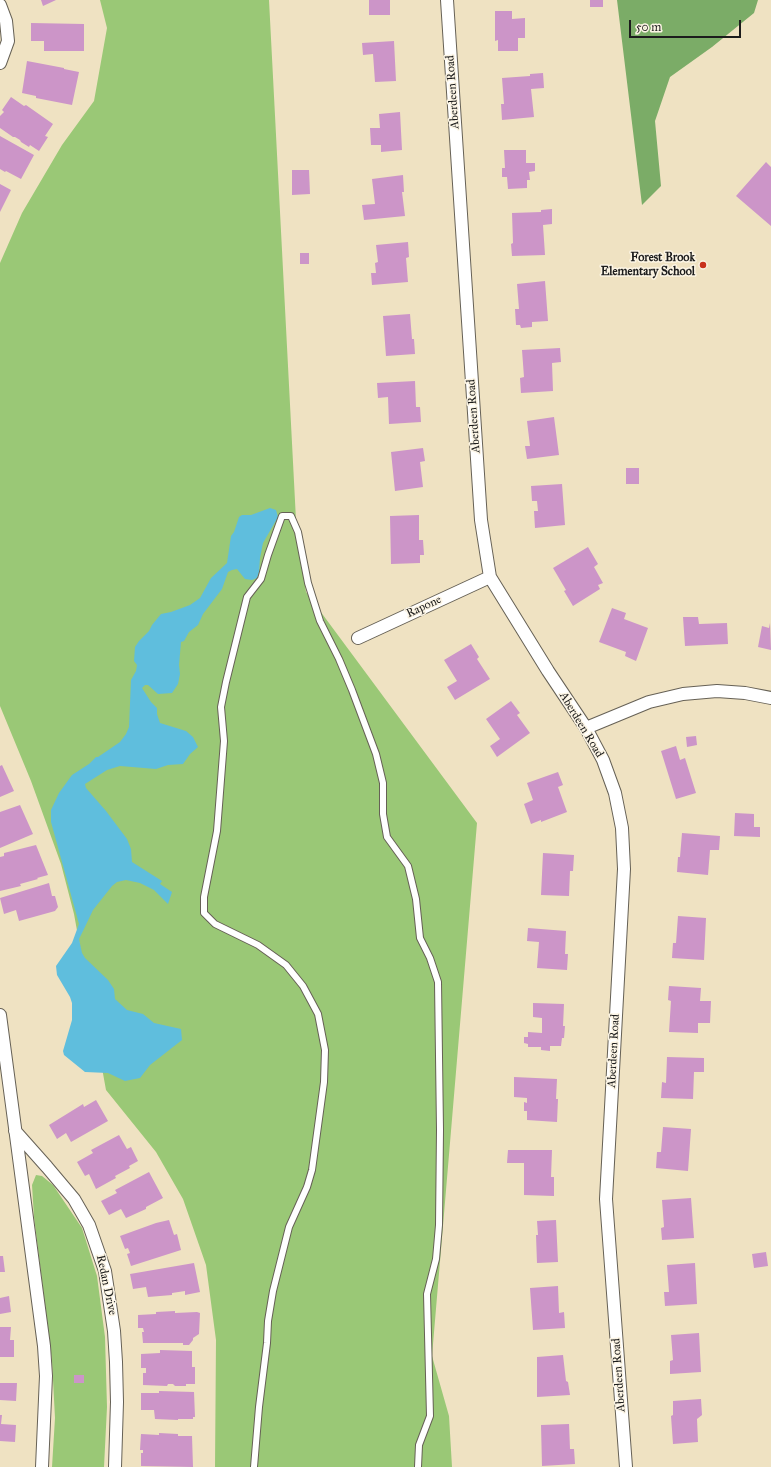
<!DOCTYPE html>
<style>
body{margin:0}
#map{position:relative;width:771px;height:1467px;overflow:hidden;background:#efe2c2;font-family:"IM FELL Great Primer",serif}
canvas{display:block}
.scale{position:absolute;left:629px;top:20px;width:112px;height:18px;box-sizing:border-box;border:2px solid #1c1c1c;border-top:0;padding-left:5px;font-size:12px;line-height:14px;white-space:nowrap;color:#1c1c1c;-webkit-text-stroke:3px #fcf5e5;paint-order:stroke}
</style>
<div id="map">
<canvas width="771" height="1467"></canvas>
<div class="scale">50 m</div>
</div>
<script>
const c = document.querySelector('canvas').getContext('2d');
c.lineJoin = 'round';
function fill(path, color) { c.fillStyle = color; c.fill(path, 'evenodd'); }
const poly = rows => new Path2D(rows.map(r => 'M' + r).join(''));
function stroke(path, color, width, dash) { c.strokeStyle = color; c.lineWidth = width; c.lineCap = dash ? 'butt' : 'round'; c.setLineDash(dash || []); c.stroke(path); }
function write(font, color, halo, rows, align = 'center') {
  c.font = font + ' "IM FELL Great Primer",serif'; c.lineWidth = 3; c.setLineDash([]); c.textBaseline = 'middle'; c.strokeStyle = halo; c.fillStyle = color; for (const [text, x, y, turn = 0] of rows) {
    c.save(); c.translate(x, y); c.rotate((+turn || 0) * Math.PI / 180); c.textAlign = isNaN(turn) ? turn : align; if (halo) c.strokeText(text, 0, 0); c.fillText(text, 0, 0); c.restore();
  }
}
fill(poly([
 [100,0,269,0,296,520,306,592,477,823,432,1356,449,1416,452,1467,215,1467,216,1340,206,1265,183,1199,156,1152,106,1090,74,914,61,864,31,781,0,706,0,263,22,213,62,145,94,101,107,28],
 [36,1175,42,1176,53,1185,82,1228,97,1276,105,1337,107,1407,104,1467,52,1467,55,1418,52,1361,34,1217,32,1185]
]), '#9ac876');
fill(poly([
 [617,0,758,0,754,13,712,47,670,77,655,121,661,186,642,205]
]), '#7bac67');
fill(poly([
 [270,508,276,510,278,517,263,543,260,558,259,572,257,578,252,580,245,579,237,569,232,570,228,572,222,589,203,614,198,625,189,632,184,641,181,642,179,665,180,674,178,684,172,693,158,694,148,685,145,685,142,688,151,702,157,708,157,714,160,723,186,731,193,737,198,747,190,754,183,764,168,765,156,769,120,766,107,770,85,784,86,788,106,811,127,839,131,849,132,862,162,881,160,884,172,892,168,904,154,890,140,883,126,880,117,882,112,886,93,910,83,931,79,939,82,953,85,958,108,980,114,989,115,999,127,1010,143,1014,154,1023,181,1029,182,1040,150,1065,140,1078,125,1081,108,1073,85,1072,64,1055,63,1051,72,1020,72,1003,70,997,57,975,56,966,72,943,79,924,51,822,51,810,59,793,72,775,89,764,96,757,98,757,120,742,126,734,129,727,131,680,136,671,137,665,134,661,135,647,139,641,149,631,152,625,161,614,171,612,190,605,200,598,211,578,227,563,231,536,234,532,239,517,242,515,251,515]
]), '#5fbedd');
fill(poly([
 [41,0,56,0,43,6],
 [369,0,390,0,390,15,369,15],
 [590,0,603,0,603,7,590,7],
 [495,11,512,11,512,19,525,18,525,38,518,38,518,51,498,51,498,40,495,41],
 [31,23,84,24,84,51,44,51,44,41,31,41],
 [394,41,396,81,375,82,373,54,363,55,362,43],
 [27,61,64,68,64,69,79,72,72,105,36,98,36,96,22,93],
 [543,73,544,88,531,89,534,117,502,120,501,104,504,104,502,78,530,76,530,74],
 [11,97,24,106,26,105,53,124,45,136,48,137,39,151,30,145,29,147,21,142,20,140,15,137,13,137,0,128,0,116,4,112,2,110],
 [400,112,402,150,381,152,381,145,371,145,370,128,380,128,379,114],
 [0,136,34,155,21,179,6,171,5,172,0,169],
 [504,150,526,150,526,163,535,163,535,171,529,172,530,180,527,180,527,188,508,189,507,177,502,177,502,168,505,168],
 [766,162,771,167,771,226,736,196],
 [292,170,309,170,310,194,292,195],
 [403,175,404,192,402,192,405,216,364,220,362,205,375,204,372,179],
 [0,184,11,190,0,212],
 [552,209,552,224,543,225,545,255,512,256,511,244,513,243,512,213,541,212,541,210],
 [408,242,409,257,406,258,408,282,372,285,371,273,376,273,375,263,378,262,376,245],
 [300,253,309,253,309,264,300,264],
 [545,281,548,321,532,322,532,327,521,328,520,325,516,325,515,309,519,309,517,284],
 [410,314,412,339,414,339,415,354,386,356,383,316],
 [560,348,561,362,552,363,553,391,521,393,520,378,524,377,522,350],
 [415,381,416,407,420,407,421,422,389,424,388,397,378,398,377,383],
 [554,417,559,455,527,459,525,446,530,446,527,421],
 [423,448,425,461,420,462,423,487,395,491,391,452],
 [626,468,639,468,639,484,626,484],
 [562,484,565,525,535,528,534,511,538,511,537,501,532,501,531,486],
 [419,515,419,540,423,540,424,555,420,555,420,563,391,564,390,516],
 [588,547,598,564,594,567,603,583,598,585,600,589,573,606,564,591,566,590,553,568],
 [612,608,626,613,624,619,648,628,636,661,625,656,626,652,599,642],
 [683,617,698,617,699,624,727,623,728,644,685,646],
 [770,623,771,650,758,647,762,626,769,628],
 [471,644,479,657,477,659,490,679,455,700,447,687,457,681,444,660],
 [511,701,520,713,517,715,530,733,497,757,490,746,500,739,486,719],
 [696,736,697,745,687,747,686,737],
 [676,746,680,760,685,758,696,793,676,799,661,751],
 [2,765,14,791,0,797,0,766],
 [558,772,563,785,558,787,567,812,541,822,541,820,531,824,524,804,533,800,527,783],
 [20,805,33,834,0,848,0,812],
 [735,813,754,814,754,827,760,827,760,837,734,836],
 [682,833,720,836,719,850,710,850,708,875,677,872,678,857,680,857],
 [36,845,48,875,37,878,38,879,20,884,21,886,0,891,0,857,4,856,4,853],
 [543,853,574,855,573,871,570,871,569,896,541,895],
 [49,883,52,896,55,896,58,907,55,911,19,921,16,910,4,914,0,898],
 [678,916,706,918,704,960,672,958,673,943,676,943],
 [528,928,566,931,565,954,568,954,567,970,537,968,539,942,527,941],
 [669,986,701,988,700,1001,711,1001,710,1023,698,1023,698,1033,669,1032,671,1001,668,1000],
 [533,1003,564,1004,563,1026,565,1026,564,1038,562,1038,561,1046,550,1046,550,1051,541,1050,541,1047,528,1047,528,1044,524,1043,524,1037,528,1037,528,1032,542,1033,542,1018,533,1017],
 [667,1057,704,1058,704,1072,694,1072,693,1099,661,1098,662,1082,666,1083],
 [514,1077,557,1079,556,1099,558,1099,557,1122,527,1120,527,1111,524,1111,524,1102,527,1103,527,1098,514,1097],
 [96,1100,108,1121,71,1142,66,1133,57,1139,49,1125,83,1104,84,1107],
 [663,1127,691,1129,688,1171,656,1168,657,1152,661,1152],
 [119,1135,127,1149,131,1147,138,1161,129,1166,130,1168,115,1176,116,1178,96,1189,89,1174,85,1176,77,1162,93,1153,91,1150],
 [508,1150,552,1150,551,1177,554,1177,554,1196,524,1195,524,1163,507,1163],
 [149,1172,163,1198,146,1207,146,1209,126,1218,121,1209,109,1215,101,1201,117,1193,115,1190],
 [691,1198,694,1238,662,1240,661,1228,664,1227,662,1200],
 [169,1220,174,1235,177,1234,181,1250,131,1266,127,1254,130,1253,128,1248,125,1249,120,1236,156,1223],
 [556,1220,558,1262,537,1263,536,1235,538,1235,537,1221],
 [766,1252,768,1266,754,1268,752,1254],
 [0,1256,3,1256,5,1272,0,1272],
 [194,1263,200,1292,185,1295,185,1291,172,1293,172,1295,148,1297,146,1287,133,1289,130,1274],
 [695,1263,697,1304,665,1306,664,1292,669,1292,667,1265],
 [558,1286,559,1313,564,1312,565,1328,533,1330,530,1288],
 [9,1296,11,1312,0,1314,0,1298],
 [175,1311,175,1313,197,1312,200,1313,199,1334,193,1338,193,1340,189,1345,183,1345,183,1343,143,1343,142,1332,144,1332,143,1328,138,1328,138,1315,156,1314,156,1312],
 [0,1327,11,1327,10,1340,14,1340,14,1357,0,1357],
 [699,1333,701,1372,670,1374,670,1361,673,1360,671,1335],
 [160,1350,192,1351,192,1367,195,1367,195,1384,186,1384,186,1386,175,1386,173,1384,168,1384,167,1386,143,1385,143,1373,146,1373,146,1368,141,1368,141,1354,160,1353],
 [563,1355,566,1381,568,1382,570,1395,537,1397,537,1357],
 [74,1375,84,1375,84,1383,74,1383],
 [0,1383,17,1383,16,1401,0,1400],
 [159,1391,194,1392,195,1417,193,1417,193,1419,178,1419,178,1420,155,1419,154,1410,141,1410,141,1393,159,1393],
 [701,1399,702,1415,697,1419,698,1442,673,1444,671,1416,673,1415,673,1401],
 [0,1415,2,1415,1,1424,16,1425,15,1442,0,1441],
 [569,1424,570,1449,574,1449,575,1464,542,1466,541,1425],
 [159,1433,178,1434,178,1436,192,1436,193,1467,141,1466,141,1453,143,1453,143,1450,140,1450,141,1434,159,1435]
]), '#cc95c8');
const service = poly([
 [254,1467,259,1407,267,1343,268,1321,273,1291,289,1227,307,1187,312,1170,324,1082,325,1050,318,1014,303,986,286,965,258,945,215,924,204,913,204,897,217,831,224,741,221,707,226,682,247,597,261,579,268,555,282,516,291,516,298,532,308,583,320,621,339,659,352,690,376,754,383,783,383,814,387,837,408,866,416,899,420,938,430,958,438,982,440,1130,439,1225,436,1259,427,1294,430,1416,419,1445,418,1467]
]);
const minor = poly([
 [447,0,481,520,490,577,548,671,586,728,603,760,615,793,622,828,624,869,606,1199,626,1467],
 [0,5,6,21,8,41,0,63],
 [358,638,490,577],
 [586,728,649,702,683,694,717,691,745,693,771,698],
 [0,1015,44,1346,46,1376,42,1467],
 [15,1131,47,1167,74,1199,89,1225,105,1271,114,1331,116,1362,117,1402,115,1467]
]);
stroke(service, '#666156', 8);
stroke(minor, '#666156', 14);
stroke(service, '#fff', 6);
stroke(minor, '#fff', 12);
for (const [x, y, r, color] of [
 [703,265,4,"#c8321e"]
]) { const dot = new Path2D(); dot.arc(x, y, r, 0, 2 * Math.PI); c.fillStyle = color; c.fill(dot); stroke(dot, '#fcf5e5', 1.5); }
write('12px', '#1c1c1c', '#fcf5e5', [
 ["Aberdeen Road",453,92,-94],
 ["Aberdeen Road",474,416,-94],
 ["Rapone",424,607,-25],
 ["Aberdeen Road",581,725,59],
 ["Aberdeen Road",614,1051,-87],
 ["Redan Drive",106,1285,78],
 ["Aberdeen Road",619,1375,-94]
]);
write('bold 12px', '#1c1c1c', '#fcf5e5', [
 ["Forest Brook",695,258],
 ["Elementary School",695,272]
], 'right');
</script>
